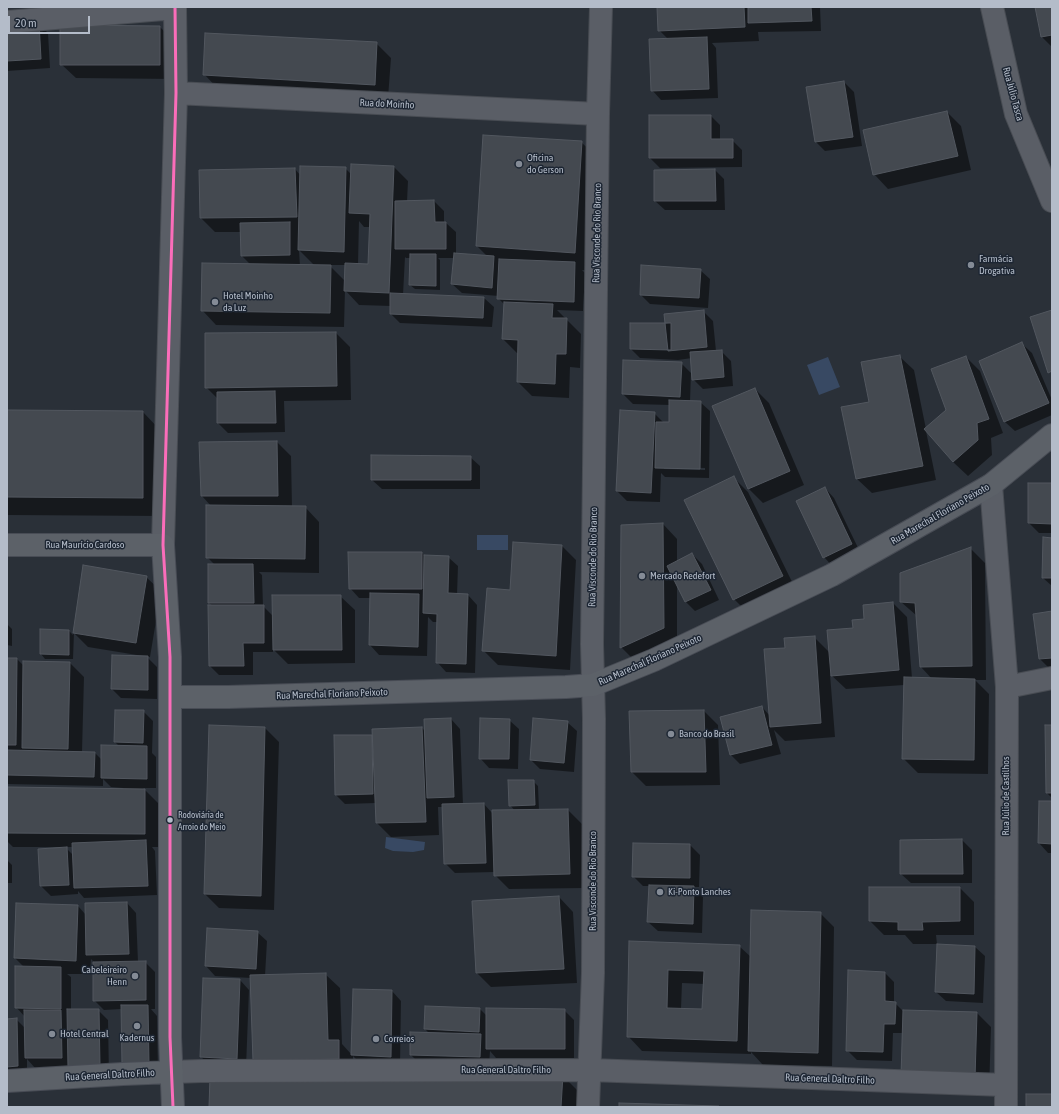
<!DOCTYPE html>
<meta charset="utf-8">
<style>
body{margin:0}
#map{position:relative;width:1059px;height:1114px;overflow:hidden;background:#2a3038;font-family:"Asap Condensed",sans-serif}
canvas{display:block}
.frame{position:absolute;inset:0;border:8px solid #b4bcc9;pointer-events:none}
.scale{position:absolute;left:8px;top:16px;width:82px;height:18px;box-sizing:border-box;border:2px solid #b4bcc9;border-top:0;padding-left:5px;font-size:12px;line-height:14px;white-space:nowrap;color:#b4bcc9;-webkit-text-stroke:3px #1d2633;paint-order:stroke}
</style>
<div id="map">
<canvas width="1059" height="1114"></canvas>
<div class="frame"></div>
<div class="scale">20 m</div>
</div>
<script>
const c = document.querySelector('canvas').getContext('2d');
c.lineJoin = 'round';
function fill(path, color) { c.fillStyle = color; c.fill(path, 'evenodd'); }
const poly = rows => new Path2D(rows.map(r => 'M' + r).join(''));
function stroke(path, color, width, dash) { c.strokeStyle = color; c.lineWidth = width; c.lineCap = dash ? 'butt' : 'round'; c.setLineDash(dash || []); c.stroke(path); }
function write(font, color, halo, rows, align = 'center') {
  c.font = font + ' "Asap Condensed",sans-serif'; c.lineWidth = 3; c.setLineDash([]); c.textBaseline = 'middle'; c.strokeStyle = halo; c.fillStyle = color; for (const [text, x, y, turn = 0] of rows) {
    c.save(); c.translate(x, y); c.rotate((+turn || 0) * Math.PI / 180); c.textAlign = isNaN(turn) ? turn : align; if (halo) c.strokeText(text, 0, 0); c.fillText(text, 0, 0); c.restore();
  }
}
fill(poly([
 [828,357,840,387,819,395,807,365],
 [477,535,508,535,508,550,477,550],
 [386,837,425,842,424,850,413,852,393,851,385,848]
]), '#384963');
fill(poly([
 [658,7,820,7,821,31,758,32,759,41,712,43,716,48,718,98,661,100,652,90,668,39,659,30],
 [1036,7,1052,7,1052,47,1042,37],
 [38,23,48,33,50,68,7,71,7,25],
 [160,27,174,41,174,79,76,78,61,64],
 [376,43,391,58,388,98,218,89,204,74],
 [844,82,854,92,862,146,825,151,816,142],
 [947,112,961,126,971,170,888,189,874,174],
 [711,116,720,125,720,140,732,140,742,150,742,167,660,168,650,158],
 [581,142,600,160,594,271,582,270,585,273,583,311,557,310,581,334,580,368,570,367,569,398,532,396,518,382,519,353,517,353,503,339,505,305,498,298,499,296,462,293,452,284,455,258,438,258,440,260,440,290,415,289,410,285,411,258,406,258,405,257,403,295,484,298,494,307,492,327,400,323,391,314,391,306,359,305,345,290,344,327,216,325,202,310,251,265,242,256,241,232,215,232,201,218,295,169,301,176,345,168,352,175,394,167,408,181,407,202,434,201,444,211,444,223,446,223,456,232,456,254,488,257,477,246],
 [359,221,364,227,370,227,369,265,358,265],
 [299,250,315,266,300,266],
 [329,265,346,265,345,281],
 [715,170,724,179,725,210,665,210,655,201],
 [700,270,710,279,708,308,650,304,641,295],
 [703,311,713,321,716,351,721,351,731,361,733,386,703,389,693,379,692,358,678,360,640,358,631,349,666,324],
 [336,333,350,347,351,400,284,401,285,432,228,433,218,423,218,399,206,387],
 [1022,344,1032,353,1052,400,1052,415,1015,431,1005,422,980,361],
 [899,356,914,370,926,429,947,410,966,357,980,371,1003,433,991,438,992,455,968,476,953,462,926,431,936,480,872,493,857,479,870,403],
 [681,363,691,373,690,402,700,402,710,411,709,478,665,477,661,473,660,502,627,501,617,491,654,413,664,423,670,423,670,405,633,404,623,394],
 [664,467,705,468,705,470,664,469],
 [755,389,769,403,804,485,763,503,748,488],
 [7,411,143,412,161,431,161,516,7,515],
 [277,442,291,456,292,507,305,507,319,522,319,573,259,572,262,575,263,606,273,616,340,596,355,610,355,663,288,664,273,649,273,652,253,652,253,675,219,675,210,666,213,606,209,603,215,565,207,557,211,506,202,496,200,443],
 [470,457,480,466,480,489,382,489,372,480],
 [734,478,748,492,796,590,748,613,734,599],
 [1029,484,1052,484,1052,533,1039,533,1029,523],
 [825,488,834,498,861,554,833,567,824,557],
 [663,524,677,539,677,562,692,554,702,564,719,600,695,611,686,602,677,584,677,642,635,661,621,647],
 [1052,539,1052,586,1043,578],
 [562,546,576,560,570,670,498,665,484,651,511,591],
 [971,549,985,563,986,680,975,680,989,694,988,774,918,773,903,758,904,685,846,689,830,674,835,737,785,741,774,730,781,754,740,764,731,755,762,707,770,716,786,648,814,637,830,653,854,629,865,620,893,603,907,617,912,678,932,679,921,667,917,616,901,602],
 [422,553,425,556,448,557,458,566,457,595,468,595,477,605,475,673,446,672,437,662,438,622,433,622,428,617,427,656,379,655,370,645,371,598,359,598,350,588],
 [84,567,146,577,161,591,150,657,147,657,157,667,157,699,121,698,112,689,143,656,88,647,74,633,73,659,45,659,41,654,69,631,73,635],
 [1052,612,1052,668,1050,669,1040,659,1034,615],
 [7,624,12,629,12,646,7,645],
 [7,659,17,659,24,666,70,663,84,677,82,752,94,752,102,760,120,747,115,742,143,711,153,721,152,753,156,757,156,788,143,788,159,804,159,847,152,847,155,851,157,895,84,898,78,891,78,894,51,896,41,886,39,850,62,849,62,847,13,847,7,841,7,788,123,789,123,788,111,787,103,779,103,786,7,784],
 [65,847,73,847,73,855],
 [704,711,718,725,720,785,646,786,632,772],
 [451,719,460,729,463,805,484,804,493,814,515,811,510,805,533,781,538,786,539,810,568,810,582,824,584,888,509,889,495,875,495,872,455,873,445,863,443,807,438,807,439,835,391,837,377,823,376,803,345,804,336,795,372,736,374,738,422,728,426,732],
 [509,720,519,729,518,769,489,768,480,758],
 [567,722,577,731,574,772,540,769,531,760],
 [210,726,265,728,279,742,274,910,219,908,205,894],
 [1052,726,1052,798,1047,793],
 [1052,802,1052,853,1048,853,1039,843],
 [962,840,972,850,972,883,911,883,901,874],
 [690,845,700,855,699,887,693,887,703,897,702,933,658,931,648,922,650,886,643,886,633,876],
 [7,860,12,865,12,883,7,883],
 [870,888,960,888,974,902,974,935,936,935,937,944,913,944,905,935,884,935,870,921],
 [559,897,573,912,577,983,491,987,477,973],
 [127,903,136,913,138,962,145,962,155,972,155,1009,151,1009,157,1016,158,1074,132,1074,122,1009,104,1010,94,1000,94,962,91,959,90,974,67,974,71,977,71,1010,98,1010,108,1020,109,1076,70,1068,35,1068,27,1059,27,1076,7,1076,7,1020,16,1019,25,1028,25,1017,16,1007,25,968,15,958,78,906,86,915],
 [820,913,834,927,832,1066,763,1065,751,1052,751,1054,642,1051,628,1036,630,942,739,946,751,957],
 [682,983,704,984,703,1010,681,1009],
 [257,932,267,941,265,976,325,974,340,988,342,1044,352,1055,392,991,401,1001,400,1066,362,1065,353,1056,353,1072,268,1075,251,978,215,976,206,966],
 [938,945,975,947,985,956,983,1003,946,1001,936,992],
 [885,973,894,982,894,1002,903,1011,977,1013,991,1027,989,1092,903,1033,893,1033,892,1061,857,1060,847,1050],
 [240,980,249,990,246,1068,211,1066,201,1057],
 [480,1009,487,1016,564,1010,574,1020,574,1058,496,1058,490,1051,489,1066,420,1064,411,1055,430,1034,425,1029],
 [562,1075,581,1094,580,1107,210,1107]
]), '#0007');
const building = poly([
 [657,7,744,7,745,27,658,31,657,7],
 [748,7,811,7,812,21,748,23,748,7],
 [1035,7,1052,7,1052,35,1041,37,1035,7],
 [39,22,41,59,7,61,7,24,39,22],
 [60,25,160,26,160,65,60,65,60,25],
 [205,33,377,42,375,85,203,75,205,33],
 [707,37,709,89,651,91,649,39,707,37],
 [844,81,853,137,815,142,806,87,844,81],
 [947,111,958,156,873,175,863,130,947,111],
 [649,115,711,115,711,139,733,139,733,158,649,158,649,115],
 [483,135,582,141,575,253,476,246,483,135],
 [351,164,394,166,389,293,344,291,345,263,368,264,370,214,349,213,351,164],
 [300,166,346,167,344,252,298,250,300,166],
 [295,168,297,217,200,218,199,170,295,168],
 [715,169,716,201,654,201,654,170,715,169],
 [434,200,435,222,446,222,446,249,395,249,395,201,434,200],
 [290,222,290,255,241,256,240,223,290,222],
 [454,253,494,256,492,288,451,284,454,253],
 [410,254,436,254,436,286,409,285,410,254],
 [499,259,575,262,574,302,497,299,499,259],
 [202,263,331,265,330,313,201,311,202,263],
 [641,265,701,269,699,298,640,295,641,265],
 [390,293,484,297,483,318,390,314,390,293],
 [504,302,553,304,552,318,567,318,566,354,556,354,555,384,517,382,518,340,502,339,504,302],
 [704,310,707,347,668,351,664,314,704,310],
 [1052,310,1052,371,1048,373,1030,317,1052,310],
 [630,323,671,323,671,350,630,349,630,323],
 [336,332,337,386,205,388,205,333,336,332],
 [1022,342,1049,403,1004,422,979,361,1022,342],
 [722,350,724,377,692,380,690,352,722,350],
 [900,355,923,466,856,479,841,407,869,402,861,362,900,355],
 [966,356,989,419,977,423,978,440,953,462,924,429,946,410,931,369,966,356],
 [623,360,682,362,680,397,622,394,623,360],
 [755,388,790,471,748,489,712,406,755,388],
 [275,391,276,423,217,423,217,392,275,391],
 [669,400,701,401,700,469,655,468,656,422,669,422,669,400],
 [7,410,143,411,143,498,7,497,7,410],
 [620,410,655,412,651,493,616,491,620,410],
 [277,441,278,496,201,496,199,442,277,441],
 [371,455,471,456,471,480,371,480,371,455],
 [734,476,783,576,733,600,684,500,734,476],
 [1028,483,1052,483,1052,524,1028,523,1028,483],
 [825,487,852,544,823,558,796,501,825,487],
 [206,505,306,506,305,559,206,558,206,505],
 [663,523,664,628,620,648,621,525,663,523],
 [1043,537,1052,538,1052,578,1042,578,1043,537],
 [513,542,562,545,556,656,482,651,487,588,510,590,513,542],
 [971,547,972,666,920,667,915,603,900,602,900,573,971,547],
 [348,552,422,552,422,589,349,589,348,552],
 [692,553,711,590,685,602,667,566,692,553],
 [424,555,449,556,448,593,468,594,466,664,436,663,437,614,423,613,424,555],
 [208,564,253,564,254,603,208,603,208,564],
 [83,565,147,576,136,643,73,633,83,565],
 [370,593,419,594,418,647,369,645,370,593],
 [272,595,341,595,342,650,273,650,272,595],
 [893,602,899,670,831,676,827,630,853,628,852,620,864,619,863,605,893,602],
 [208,605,264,605,264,643,243,643,244,666,209,666,208,605],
 [1052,611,1052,658,1039,659,1033,614,1052,611],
 [40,629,69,630,69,655,40,654,40,629],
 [815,636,821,723,770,727,764,649,785,648,784,638,815,636],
 [112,655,148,656,148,690,111,689,112,655],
 [7,658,17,658,16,745,7,745,7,658],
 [23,661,70,662,68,749,22,748,23,661],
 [904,677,975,679,974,760,902,759,904,677],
 [762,706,772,745,730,755,720,717,762,706],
 [115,710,144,710,143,743,114,742,115,710],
 [704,710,706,772,631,772,629,711,704,710],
 [451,718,454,797,427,798,424,719,451,718],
 [480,718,510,719,509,759,479,759,480,718],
 [533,718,568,721,564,763,530,760,533,718],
 [209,725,265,727,261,896,204,894,209,725],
 [1045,725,1052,725,1052,793,1046,793,1045,725],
 [422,727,426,822,376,823,372,729,422,727],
 [334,735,372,735,373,794,335,795,334,735],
 [101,745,147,746,147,779,101,778,101,745],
 [7,750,95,752,94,777,7,775,7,750],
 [508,780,534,780,535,805,509,806,508,780],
 [7,787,145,789,145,834,7,833,7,787],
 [1039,801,1052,801,1052,844,1038,843,1039,801],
 [484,803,486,863,444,864,442,804,484,803],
 [568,809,570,874,494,876,492,810,568,809],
 [962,839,963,874,900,874,900,840,962,839],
 [146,840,148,886,74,888,72,843,146,840],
 [633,843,690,844,690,878,632,877,633,843],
 [67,847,69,885,40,886,38,849,67,847],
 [649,885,694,886,693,924,647,922,649,885],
 [869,887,960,887,960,921,922,922,923,930,898,930,898,922,869,921,869,887],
 [559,896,564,969,476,973,472,901,559,896],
 [127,902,129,954,86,955,85,903,127,902],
 [16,903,78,905,76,961,14,958,16,903],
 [751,910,821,912,818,1053,748,1051,751,910],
 [207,928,258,931,256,969,205,966,207,928],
 [629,941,740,945,737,1041,627,1037,629,941],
 [668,970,704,971,702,1009,667,1008,668,970],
 [937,944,975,946,974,994,935,992,937,944],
 [146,961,146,1000,93,1001,93,962,146,961],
 [15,966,61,967,61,1009,15,1008,15,966],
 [848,970,885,972,885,1001,896,1002,895,1024,884,1024,883,1052,846,1051,848,970],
 [326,973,328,1040,339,1040,339,1059,253,1061,250,975,326,973],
 [203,978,240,979,237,1059,200,1057,203,978],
 [353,989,392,990,391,1057,351,1055,353,989],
 [121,1005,148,1005,149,1065,122,1065,121,1005],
 [425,1006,480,1008,479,1032,424,1029,425,1006],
 [486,1008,565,1009,565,1049,486,1049,486,1008],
 [67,1009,99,1009,100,1067,68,1068,67,1009],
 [24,1010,61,1010,62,1058,25,1058,24,1010],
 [903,1010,977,1012,975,1078,901,1076,903,1010],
 [17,1018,18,1066,7,1067,7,1019,17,1018],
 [410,1032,481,1034,480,1057,410,1055,410,1032],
 [563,1074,561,1107,209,1107,210,1077,563,1074],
 [1026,1094,1052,1094,1052,1107,1026,1107,1026,1094],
 [619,1103,719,1106,719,1107,619,1107,619,1103]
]);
fill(building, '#444950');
stroke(building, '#52575f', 1);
const minor = poly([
 [992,7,1016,114,1052,201],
 [7,22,175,8],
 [176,93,598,114],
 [991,485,1007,687,1006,1107],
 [163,545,176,93,175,7],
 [1007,687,1052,678],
 [172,1072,201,1071,590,1070,1005,1085],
 [588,1107,593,973,594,719,592,644,598,114,601,7]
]);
const major = poly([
 [7,545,163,545,170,657,170,1037,173,1107],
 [170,697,228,697,566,687,593,685,654,660,832,575,991,485,1052,435],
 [7,1081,123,1074,172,1072]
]);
stroke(minor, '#484c53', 24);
stroke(major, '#484c55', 24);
stroke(minor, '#5a5e66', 22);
stroke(major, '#5c6168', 22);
stroke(poly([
 [173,1107,170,1037,170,657,163,545,176,93,175,7]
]), '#fb6dba', 3);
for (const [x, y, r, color] of [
 [519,164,4,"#848b96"],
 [971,265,4,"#848b96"],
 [215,302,4,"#848b96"],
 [642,576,4,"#848b96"],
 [671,734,4,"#848b96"],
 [170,820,3.5,"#b4bcc9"],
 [660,892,4,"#848b96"],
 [135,976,4,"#848b96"],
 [137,1026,4,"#848b96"],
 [52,1034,4,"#848b96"],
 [376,1039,4,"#848b96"]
]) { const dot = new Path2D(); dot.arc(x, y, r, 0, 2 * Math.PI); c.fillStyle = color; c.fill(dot); stroke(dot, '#1d2633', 1.5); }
write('9px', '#b4bcc9', '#1d2633', [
 ["Rodoviária de",178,815],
 ["Arroio do Meio",178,827]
], 'left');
write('10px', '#b4bcc9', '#1d2633', [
 ["Rua Júlio Tasca",1013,94,75],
 ["Rua do Moinho",387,104,3],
 ["Rua Visconde do Rio Branco",597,233,-89],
 ["Rua Marechal Floriano Peixoto",940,514,-30],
 ["Rua Maurício Cardoso",85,545],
 ["Rua Visconde do Rio Branco",593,557,-89],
 ["Rua Marechal Floriano Peixoto",650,660,-24],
 ["Rua Marechal Floriano Peixoto",332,694,-2],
 ["Rua Júlio de Castilhos",1006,796,-90],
 ["Rua Visconde do Rio Branco",593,881,-90],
 ["Rua General Daltro Filho",506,1070],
 ["Rua General Daltro Filho",110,1075,-3],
 ["Rua General Daltro Filho",830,1079,2]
]);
write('10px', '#b4bcc9', '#1d2633', [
 ["Oficina",527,158],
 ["do Gerson",527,170],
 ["Farmácia",979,259],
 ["Drogativa",979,271],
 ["Hotel Moinho",223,296],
 ["da Luz",223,308],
 ["Mercado Redefort",650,576],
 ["Banco do Brasil",679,734],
 ["Ki-Ponto Lanches",668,892],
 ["Cabeleireiro",127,970,"right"],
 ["Henn",127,982,"right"],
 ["Hotel Central",60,1034],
 ["Kadernus",137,1038,"center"],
 ["Correios",384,1039]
], 'left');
</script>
